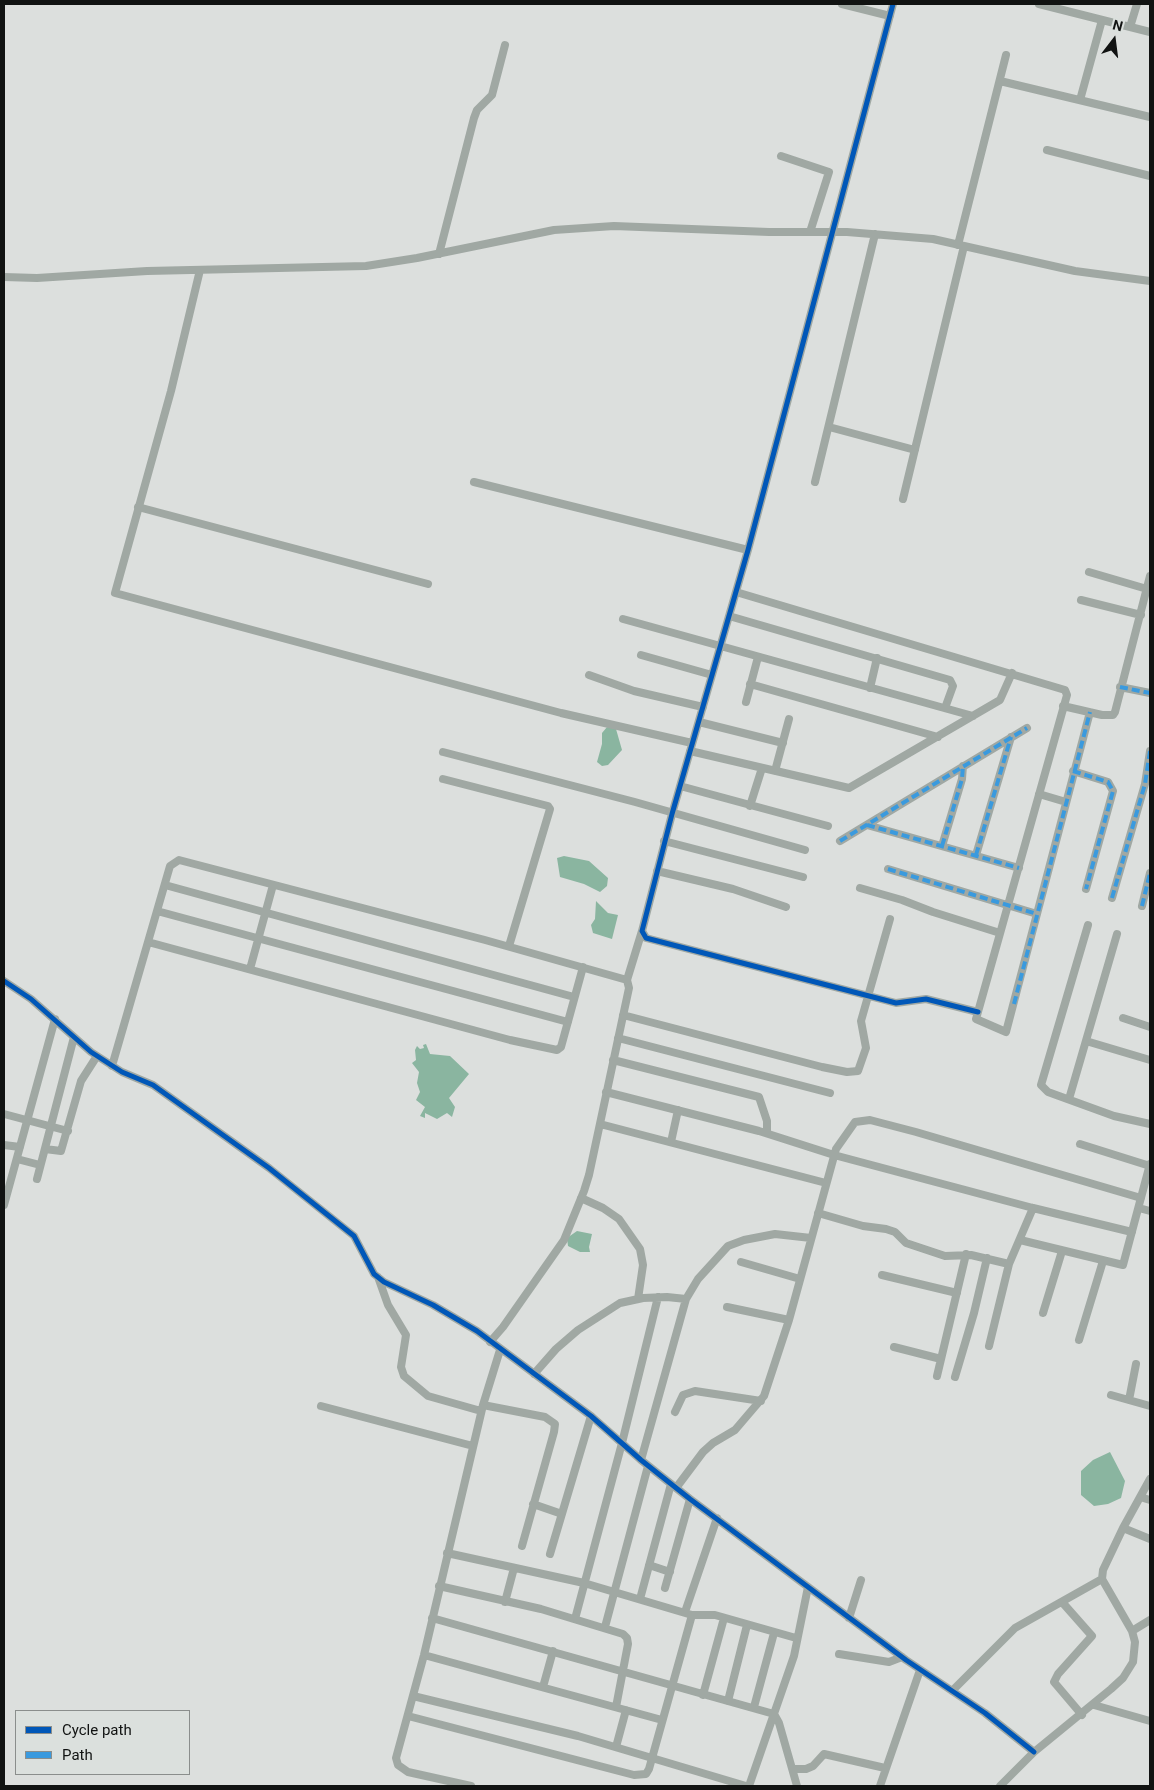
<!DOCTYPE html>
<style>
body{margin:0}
#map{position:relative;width:1154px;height:1790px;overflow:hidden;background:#dcdfdd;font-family:Roboto,sans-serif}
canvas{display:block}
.frame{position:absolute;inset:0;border:5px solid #111312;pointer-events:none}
.legend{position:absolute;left:15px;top:1710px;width:175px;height:65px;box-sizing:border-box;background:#dbe0dd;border:1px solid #8a8e8c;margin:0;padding:6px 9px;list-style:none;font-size:15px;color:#111312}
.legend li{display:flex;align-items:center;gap:10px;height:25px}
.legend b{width:25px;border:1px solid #8a8e8c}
.north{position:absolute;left:1089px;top:15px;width:50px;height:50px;-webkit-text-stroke:4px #dbe0dd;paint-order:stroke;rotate:15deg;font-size:14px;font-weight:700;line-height:20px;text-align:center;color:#111312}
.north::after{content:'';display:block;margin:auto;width:18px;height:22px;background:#111312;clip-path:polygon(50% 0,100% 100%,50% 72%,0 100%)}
</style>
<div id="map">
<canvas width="1154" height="1790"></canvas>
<div class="frame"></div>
<ul class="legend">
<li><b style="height:6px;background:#0057b8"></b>Cycle path</li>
<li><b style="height:6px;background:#3a9ade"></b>Path</li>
</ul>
<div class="north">N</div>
</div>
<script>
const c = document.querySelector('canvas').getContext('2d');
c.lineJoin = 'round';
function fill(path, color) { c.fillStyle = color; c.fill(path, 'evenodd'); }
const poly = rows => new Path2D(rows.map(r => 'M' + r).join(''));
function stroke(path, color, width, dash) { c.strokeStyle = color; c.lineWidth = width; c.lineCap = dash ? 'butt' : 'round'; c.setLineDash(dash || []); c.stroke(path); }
fill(poly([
 [607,727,616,729,622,750,608,765,602,766,597,762,602,744,602,733],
 [564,856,589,861,608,878,607,886,600,892,584,884,560,877,557,858],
 [596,901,608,913,618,915,612,939,593,933,591,925,595,919],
 [426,1044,430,1054,450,1056,469,1074,449,1098,455,1107,452,1117,447,1113,437,1119,425,1113,425,1118,420,1116,425,1107,416,1100,420,1092,417,1083,419,1072,412,1063,416,1060,415,1050,417,1046,420,1049,424,1048,423,1045],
 [577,1231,592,1234,589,1247,590,1252,580,1252,568,1246,567,1238],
 [1110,1452,1125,1481,1121,1498,1108,1504,1094,1506,1081,1495,1081,1471,1093,1460]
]), '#8ab5a0');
stroke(poly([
 [842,4,890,16],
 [893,4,748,550,672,814,642,931,646,938,896,1003,926,999,978,1012],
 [1039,4,1150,32],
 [1130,27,1137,4],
 [1000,81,1150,117],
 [1080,100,1102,20],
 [1047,150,1150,176],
 [781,156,829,172,810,232],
 [958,245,1006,55],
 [439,254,474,118,477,110,492,95,505,45],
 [200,270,171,391,115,593,561,713,692,743],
 [4,277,37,278,147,271,366,266,417,258,554,230,614,226,769,232,847,232,933,239,1075,271,1150,281],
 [829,427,915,450],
 [474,482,748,550],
 [815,482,875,234],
 [903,499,964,246],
 [138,507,428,584],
 [1089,572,1147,589],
 [736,592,1065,690,1067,695,976,1019,1006,1032,1090,712],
 [1081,600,1141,615],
 [729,616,950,680,953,686,945,708],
 [623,619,973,716],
 [641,655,712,675],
 [589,675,634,691,703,707],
 [750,684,938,737],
 [1120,687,1150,693],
 [870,688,877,658],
 [746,702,758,657],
 [1063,706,1102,715,1113,715,1115,712,1150,576],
 [699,722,783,743],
 [690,751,849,788,1000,700,1012,673],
 [443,752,635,802,805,850],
 [775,771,789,719],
 [1073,771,1108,782,1113,791,1086,889],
 [443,779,548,806,550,809,509,946],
 [680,786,828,826],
 [1039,794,1066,802],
 [750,806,762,768],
 [867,825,1019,868],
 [664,841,803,877],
 [840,841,1027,728],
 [942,846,962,779,963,766],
 [976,855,1011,737],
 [888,869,1037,914],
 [657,871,733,889,786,907],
 [165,885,574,997],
 [860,888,902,900,933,912,1000,933],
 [1112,898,1145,784,1150,751],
 [1142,906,1150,873],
 [157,911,568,1022],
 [1088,925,1041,1085,1048,1092,1114,1116,1150,1124],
 [148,942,510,1040,557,1050,561,1047,583,967],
 [250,969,273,885],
 [627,980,642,931],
 [4,981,31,999,91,1052,122,1072,153,1085,269,1168,354,1236,374,1274,384,1282,433,1305,477,1331,591,1416,641,1460,690,1499,906,1660,985,1713,1034,1752],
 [623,1015,822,1067,847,1072,858,1071,866,1048,861,1021,890,919],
 [1123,1018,1150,1027],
 [618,1038,830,1093],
 [1086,1041,1150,1060],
 [613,1060,759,1097,767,1121,767,1133],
 [112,1066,170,866,179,860,485,940,627,980,629,988,589,1175,584,1191,564,1240,503,1327,490,1342],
 [606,1092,759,1131,834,1155,1033,1208,1132,1232],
 [1069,1099,1117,934],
 [4,1114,68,1131],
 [600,1124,826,1183],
 [671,1142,678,1110],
 [1080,1144,1150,1166],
 [4,1145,20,1147],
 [45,1149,61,1151,81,1081,97,1056],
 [17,1159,40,1165],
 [37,1179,74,1037],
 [581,1198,603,1208,619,1219,640,1249,643,1265,638,1299],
 [4,1205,55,1019],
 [1139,1208,1150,1211],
 [818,1213,863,1226,886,1229,895,1232,906,1243,945,1256,971,1255,1009,1264],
 [1020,1240,1123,1265,1150,1164],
 [741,1262,800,1279],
 [882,1275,957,1293],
 [378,1277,388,1305,406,1335,401,1367,404,1376,428,1396,481,1411],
 [727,1307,789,1320],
 [1043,1313,1062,1251],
 [1079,1340,1103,1261],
 [989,1346,1009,1264,1033,1208],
 [894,1347,941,1359],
 [534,1374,556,1349,578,1330,620,1303,643,1298,667,1297,686,1299],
 [937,1376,966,1254],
 [955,1377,974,1313,987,1258],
 [1111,1395,1150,1406],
 [1129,1400,1136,1364],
 [483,1405,545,1417,555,1424,554,1432,522,1546],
 [321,1406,473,1446],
 [675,1412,683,1395,695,1391,761,1401],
 [641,1460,686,1299,698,1279,728,1246,744,1240,775,1234,811,1238],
 [676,1488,703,1452,713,1443,735,1430,764,1396,789,1320,836,1149,855,1122,870,1120,916,1132,1141,1198],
 [1140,1497,1150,1500],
 [533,1504,562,1514],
 [1123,1528,1150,1539],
 [447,1553,584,1583,675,1610,692,1615,715,1615,796,1638],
 [550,1554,591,1416],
 [649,1565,670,1572],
 [439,1586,541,1609,623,1634,627,1638,628,1644,616,1707],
 [665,1588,690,1499],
 [640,1599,671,1484],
 [505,1602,514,1568],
 [1062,1602,1092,1636,1058,1674,1054,1682,1082,1715],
 [685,1612,717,1518],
 [432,1618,774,1714,779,1723,797,1786],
 [849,1618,861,1580],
 [575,1619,622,1443,658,1297],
 [605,1627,648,1466],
 [1132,1631,1150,1620],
 [839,1654,889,1662,902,1657],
 [424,1655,662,1720],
 [543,1687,553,1651],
 [952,1691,1015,1628,1102,1579],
 [703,1695,724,1618],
 [413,1696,578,1736,746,1786],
 [728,1701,747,1625],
 [1094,1705,1150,1721],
 [754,1707,774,1633],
 [408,1716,634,1775,646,1774,649,1769,692,1615],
 [616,1747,626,1710],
 [793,1769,806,1769,813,1766,824,1754,885,1768],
 [471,1786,408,1772,398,1765,396,1758,424,1655,483,1405,500,1350],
 [749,1786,794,1656,808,1587],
 [880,1786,920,1670],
 [1000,1786,1034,1752,1111,1689,1123,1678,1133,1662,1135,1642,1132,1631,1102,1579,1103,1570,1123,1528,1150,1479]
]), '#a0a8a3', 8);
stroke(poly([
 [1120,687,1150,693],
 [1073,771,1108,782,1113,791,1086,889],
 [867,825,1019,868],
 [840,841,1027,728],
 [942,846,962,779,963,766],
 [976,855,1011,737],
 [888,869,1037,914],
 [1112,898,1145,784,1150,751],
 [1142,906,1150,873],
 [1014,1004,1090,712]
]), '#3a9ade', 4, [8, 4]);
stroke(poly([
 [893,4,748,550,672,814,642,931,646,938,896,1003,926,999,978,1012],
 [4,981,31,999,91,1052,122,1072,153,1085,269,1168,354,1236,374,1274,384,1282,433,1305,477,1331,591,1416,641,1460,690,1499,906,1660,985,1713,1034,1752]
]), '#0057b8', 5);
</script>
